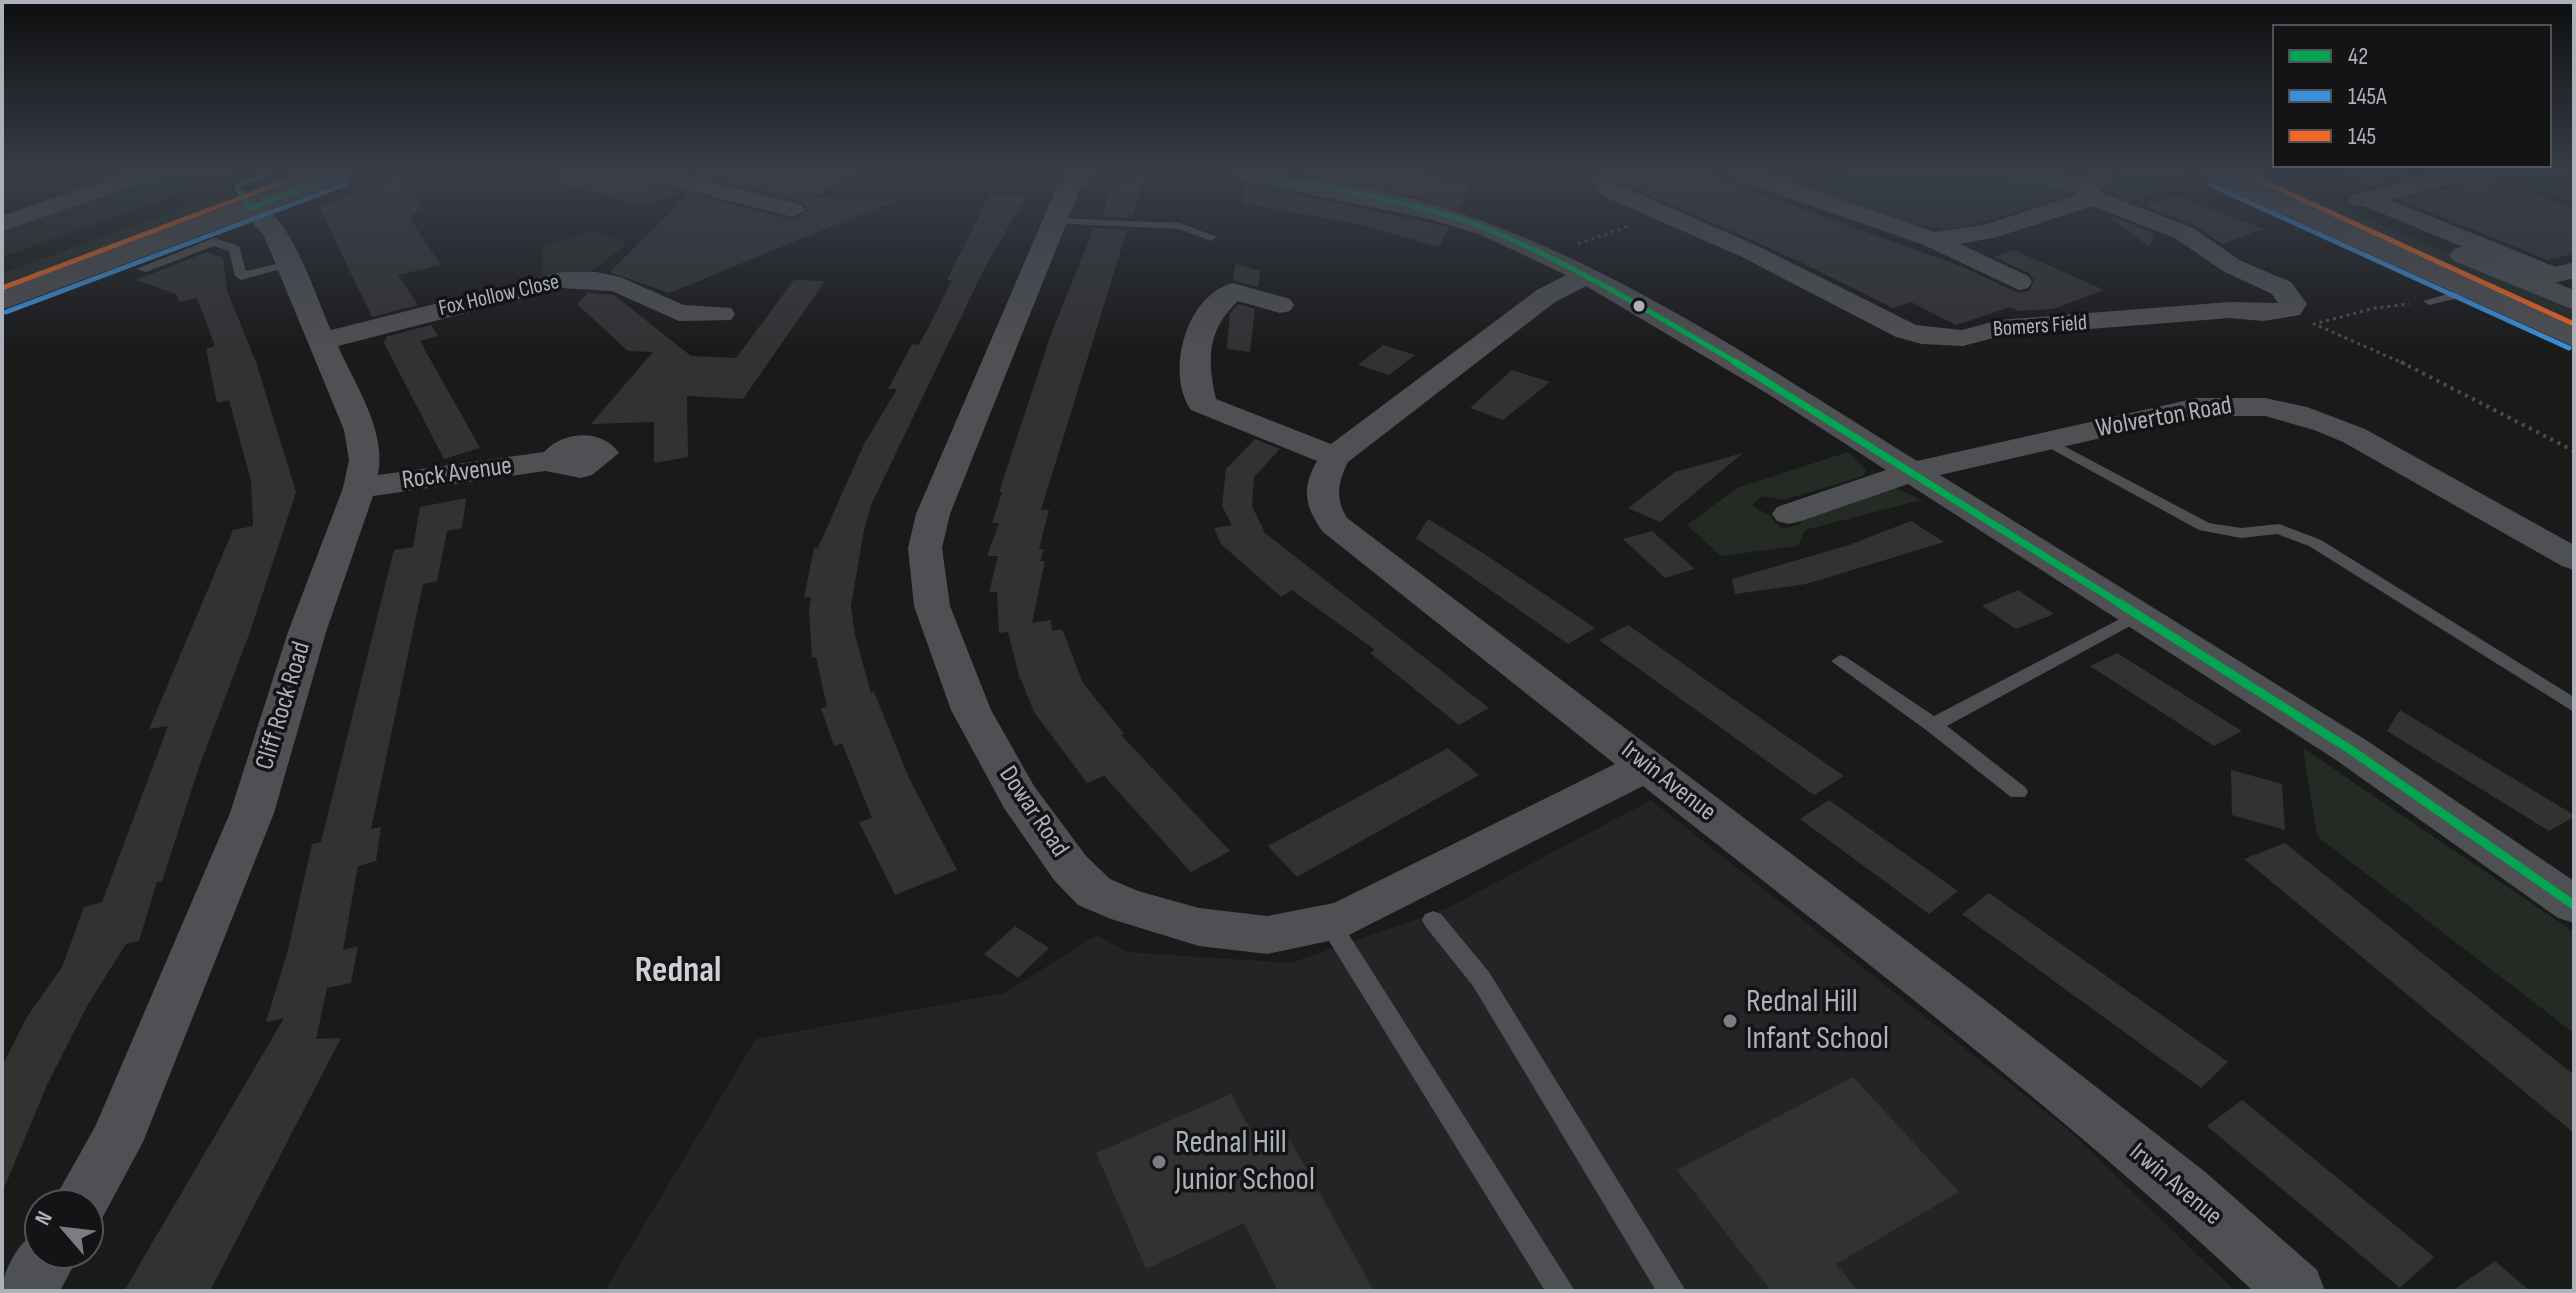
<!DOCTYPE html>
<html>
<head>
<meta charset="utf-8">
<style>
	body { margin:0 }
	#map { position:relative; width:2576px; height:1293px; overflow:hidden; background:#1a1a1a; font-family:"Sofia Sans Condensed",sans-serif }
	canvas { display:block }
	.frame { position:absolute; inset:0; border:4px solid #adb2ba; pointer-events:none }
	.legend { position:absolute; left:2272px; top:24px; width:280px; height:144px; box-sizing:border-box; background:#141416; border:2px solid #515358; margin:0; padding:10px 14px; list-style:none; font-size:24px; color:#adb2ba }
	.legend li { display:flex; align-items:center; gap:16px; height:40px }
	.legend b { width:40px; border:2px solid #515358 }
	.north { position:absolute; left:24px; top:1189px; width:80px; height:80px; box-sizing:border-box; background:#141416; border:2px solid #515358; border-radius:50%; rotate:298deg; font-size:22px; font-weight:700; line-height:32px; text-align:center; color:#adb2ba }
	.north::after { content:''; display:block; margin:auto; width:28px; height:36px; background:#7a7d82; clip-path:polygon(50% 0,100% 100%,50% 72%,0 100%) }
</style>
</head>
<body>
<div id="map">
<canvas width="2576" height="1293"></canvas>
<div class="frame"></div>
<ul class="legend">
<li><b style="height:10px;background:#00a651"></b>42</li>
<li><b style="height:10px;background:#3a90db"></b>145A</li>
<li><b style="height:10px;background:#f26522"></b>145</li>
</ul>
<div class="north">N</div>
</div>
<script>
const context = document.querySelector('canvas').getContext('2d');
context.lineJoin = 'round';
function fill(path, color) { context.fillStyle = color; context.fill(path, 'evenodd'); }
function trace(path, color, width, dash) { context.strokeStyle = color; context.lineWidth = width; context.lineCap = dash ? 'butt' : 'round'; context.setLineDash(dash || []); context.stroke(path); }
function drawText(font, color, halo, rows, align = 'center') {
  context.font = font + ' "Sofia Sans Condensed",sans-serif'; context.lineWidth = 7; context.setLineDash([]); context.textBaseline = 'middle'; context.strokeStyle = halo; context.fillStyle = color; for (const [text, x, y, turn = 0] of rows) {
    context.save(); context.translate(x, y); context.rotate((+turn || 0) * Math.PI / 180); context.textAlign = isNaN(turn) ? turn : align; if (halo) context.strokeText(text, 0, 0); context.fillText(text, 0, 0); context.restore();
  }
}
fill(new Path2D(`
	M1651 800 2071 1132 2235 1291H604L756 1039 1004 993 1097 935 1127 952 1290 963 1446 909Z`), '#242426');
fill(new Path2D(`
	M164 173H239L2 257V227L121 188 138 187Z
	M1856 173H1995L2066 188 2072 193 1968 227 1947 229 1911 225 1814 193 1810 187Z
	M2117 173H2179L2188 179 2129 203 2108 188Z
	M2225 173H2260L2574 307V330Z
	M2480 173 2574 175V203L2509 179Z
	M214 197 221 199 228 208 2 292V273Z
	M594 231 628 243 588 274 542 278V247Z
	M1848 452 1866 470 1863 476 1783 500 1761 496 1752 506 1769 515 1781 529 1801 524 1800 515 1890 485 1921 500 1805 530 1798 546 1721 556 1687 525 1737 488Z
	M2303 748 2574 932V1033L2317 836Z`), '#242b24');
fill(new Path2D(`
	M558 173H635L640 181 683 192 642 205 557 183Z
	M690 173H859L813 197 894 201 669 293 610 272 689 193 792 220 808 211 803 202Z
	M1275 173H1416L1471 186 1458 211 1417 197 1326 177Z
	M1640 173H1703L1963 267 2018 293 2030 290 2034 280 2029 273 1994 257 2014 250 2104 290 2053 309 2018 311 2010 307 1956 325 1911 302 1893 308 1796 260 1625 184Z
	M2338 173H2420L2370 187Z
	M2467 173H2493L2495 193 2518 188 2574 208V254L2547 260 2401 200 2463 185 2468 179Z
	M401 176 421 206 410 219 441 265 398 275 418 305 372 317 319 207Z
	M1146 176 1131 218 1102 217 1111 186Z
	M1246 184 1432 223 1449 228 1439 247 1362 225 1244 203Z
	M989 196 1026 197 985 267 872 503 864 530 851 606 855 635 871 693 874 692 909 778 957 870 895 895 859 822 872 818 842 743 834 746 821 708 827 707 816 657 812 658 809 611 811 597 804 598 814 548H818L864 444 897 389H888L912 344 918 345 927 330 952 280H947Z
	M2176 196 2264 229 2222 244 2194 225 2145 206Z
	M2113 217 2155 234 2149 246 2109 218Z
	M1094 228 1127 230 1041 510H1049L1039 549H1044L1040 561H1045L1032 623 1051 620 1052 631 1062 629 1083 683 1124 734 1121 735 1230 851 1191 872 1104 776 1087 783 1034 712 1020 677V680L1008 632 999 633 997 592H989L998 556H987L999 523H992L1002 492H999L1050 337Z
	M207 252 223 258 227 291 256 362 296 492 250 632 199 767 162 881 157 882 139 941 126 944 87 1006 47 1085 2 1193V1066L27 1017 62 967 84 907 102 902 168 726 149 729 233 530 253 526 251 481 229 400 217 403 206 349 215 346 197 298 180 302 176 294 136 280Z
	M1235 264 1260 271 1258 287 1233 280Z
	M794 280 825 281 743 399 687 396 688 457 654 463V422L591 424 653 352 628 351 577 304 588 293 614 295 691 356 736 358Z
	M1239 304 1255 309 1250 352 1227 349 1230 313Z
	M431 325 438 336 420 341 480 448 444 459 383 341 387 340 385 337Z
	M1383 345 1415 355 1389 375 1358 365Z
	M1512 370 1550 382 1503 420 1470 408Z
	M1255 439 1280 449 1254 477 1252 506 1265 533 1489 708 1459 725 1370 653 1375 650 1292 590 1281 597 1221 544 1214 528 1232 525 1222 506 1226 469Z
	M1743 453 1660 522 1628 508 1675 472Z
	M466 498 462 528 447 531 437 581 423 584 371 829 381 827 376 861 358 866 343 950 358 946 351 983 327 988 316 1039 341 1038 210 1291H124L284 1018 266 1022 288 950 312 844 321 842 394 550 413 547 420 507Z
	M1428 519 1483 553 1595 628 1568 644 1416 538Z
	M1911 521 1944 542 1806 584 1735 594 1732 579 1849 545Z
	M1652 531 1695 569 1665 578 1623 539Z
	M2018 590 2054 614 2016 629 1982 606Z
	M1628 625 1756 715 1844 776 1814 795 1599 640Z
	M2117 653 2242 731 2214 746 2090 666Z
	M2400 710 2574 815V817L2549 831 2387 731Z
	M1448 748 1479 775 1297 877 1268 846Z
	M2231 770 2282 784 2285 830 2232 815Z
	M1829 800 1958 891 1929 914 1800 819Z
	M2285 843 2574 1075V1133L2244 859Z
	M1989 893 2228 1062 2201 1088 1962 914Z
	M1015 926 1049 948 1018 978 984 954Z
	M1853 1077 1959 1192 1836 1264 1858 1291H1771L1677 1170Z
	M1231 1094 1255 1138 1282 1125 1374 1291H1278L1244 1223 1146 1269 1096 1153Z
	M2242 1100 2434 1257 2400 1288 2207 1126Z
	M2495 1261 2530 1291H2452Z`), '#323233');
trace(new Path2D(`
	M1578 244 1629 226
	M2405 364 2314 324 2375 308 2409 304`), '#4a4c4e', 3, [3, 4]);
trace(new Path2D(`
	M2401 362 2574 451`), '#4a4c4e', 4, [3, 5]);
fill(new Path2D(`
	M1056 218 1180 223 1217 237 1211 241 1179 229 1052 223 1050 221Z
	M214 238 239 246 246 271 289 261 295 265 241 280 235 276 229 251 214 246 146 272 136 269Z
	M2472 287 2478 291 2476 294 2429 305 2423 301Z
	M2047 437 2209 523 2241 528 2279 524 2321 540 2574 697V712L2309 546 2277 534 2241 538 2199 530 2042 444 2040 441Z
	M2137 610 2143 611 2146 615 2143 619 1947 726 2025 787 2028 792 2025 797H2011L1926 730 1831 661 1840 655 1846 657 1934 716Z
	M1433 911 1441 914 1489 972 1686 1291H1656L1473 986 1425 926 1422 920 1425 914Z
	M1329 913 1337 916 1575 1291H1545L1321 928 1318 922 1321 916Z`), '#4f5053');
fill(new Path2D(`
	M127 173H161L158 178 2 231V216Z
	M638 173H677L802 205 805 210 793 217 641 178Z
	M1070 173H1094L1080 189 950 514 942 548 950 606 991 710 1034 786 1086 856 1110 879 1138 891 1199 908 1267 916 1334 903 1615 764 1323 532C1305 507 1301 489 1317 461L1191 410C1165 372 1186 295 1233 283L1290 299 1294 305 1290 311 1280 313 1238 301C1207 330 1207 359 1216 399L1331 444 1537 290 1566 275 1481 235 1433 220 1242 180 1231 173C1487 173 1708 331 1917 461L2197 398H2265L2307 407 2365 429 2574 545V570L2562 566 2343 442 2314 430 2265 416H2197L1940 475 2366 740 2574 881V923L2558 918 2336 760 1908 484 1801 521 1789 524 1777 521 1772 514 1777 507 1886 470 1768 394 1586 286 1555 302 1348 462C1338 482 1335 498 1347 518L1973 991 2204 1171 2317 1270 2325 1291H2253C2061 1110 1850 950 1643 786L1343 938 1267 954 1199 946 1111 919 1078 905 1054 880 1004 808 951 710 914 606 908 548 916 514 1057 187Z
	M1603 173H1637L1619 185 1760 247 1916 325 1962 330 1999 320 2230 302 2278 303 2272 294 2223 271 2175 238 2092 206 1997 237 1960 244 2028 276 2032 282 2028 288 2019 290 1924 245 1732 178 1729 173H1763L1935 232 1984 225 2073 196 2075 192 2010 178 2007 173H2052L2084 180 2091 173H2115L2099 192 2193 228 2241 261 2291 282 2307 304 2300 315 2263 321 2230 318 2001 336 1963 346 1922 344 1896 337 1742 257 1599 194 1595 183Z
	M2432 173H2463L2466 177 2462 182 2390 200 2556 267 2574 262V278L2554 283 2545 281 2364 206 2353 205 2349 200 2353 195Z
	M251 201C290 210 315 295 331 330L562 272H596L620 277 684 305 731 308 735 314 731 320 679 321 612 291 562 288 338 346C355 385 387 431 378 475L544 452C563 431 602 428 619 453L592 475 581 478 545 471 373 496 326 632 274 813 143 1142 99 1224 88 1228V1205H51L95 1127 230 813 288 632 343 488 349 460 344 430 264 236 239 208Z
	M40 1230V1253H80L60 1291H2C2 1271 21 1237 40 1230Z`), '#4f5053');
fill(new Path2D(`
	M2201 173H2236L2574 325V347L2205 179Z
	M2464 246 2574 290V310L2454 261 2449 255 2454 249Z`), '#4e4f51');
fill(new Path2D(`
	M317 173H355L351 179 2 310V290Z`), '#4c4d50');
trace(new Path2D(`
	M271 173 236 186 251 208 341 173
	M1243 173C1325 189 1415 199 1492 231 1579 267 1658 317 1739 364`), '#00a651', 5);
trace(new Path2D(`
	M1735 362 2122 605`), '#00a651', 7);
trace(new Path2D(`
	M2119 603 2351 750 2574 905`), '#00a651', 9);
trace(new Path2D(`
	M2209 184 2569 348
	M6 312 346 184`), '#3a90db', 5);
trace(new Path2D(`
	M2244 173 2574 324
	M2 288 307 173`), '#f26522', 5);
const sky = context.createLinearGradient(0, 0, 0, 354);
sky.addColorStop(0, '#0e0e0e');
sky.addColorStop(0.49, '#383e49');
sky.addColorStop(1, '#383e4900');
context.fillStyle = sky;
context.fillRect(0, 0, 2576, 354);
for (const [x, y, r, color] of [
	[1639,306,7,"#adb2ba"],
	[1730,1021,8,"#7a7d82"],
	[1159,1162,8,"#7a7d82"]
]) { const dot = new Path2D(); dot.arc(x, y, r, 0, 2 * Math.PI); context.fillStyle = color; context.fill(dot); trace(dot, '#141416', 3); }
drawText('22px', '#adb2ba', '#141416', [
	["Fox Hollow Close",499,296,-13],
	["Bomers Field",2040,327,-4]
]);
drawText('26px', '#adb2ba', '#141416', [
	["Wolverton Road",2164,418,-10],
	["Rock Avenue",457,474,-8],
	["Cliff Rock Road",284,706,-73],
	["Irwin Avenue",1668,782,38],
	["Dowar Road",1033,812,56],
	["Irwin Avenue",2175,1185,40]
]);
drawText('32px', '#adb2ba', '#141416', [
	["Rednal Hill",1746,1003],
	["Infant School",1746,1040],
	["Rednal Hill",1175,1144],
	["Junior School",1175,1181]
], 'left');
drawText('bold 36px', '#ced0d6', '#141416', [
	["Rednal",678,972]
]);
</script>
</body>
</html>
